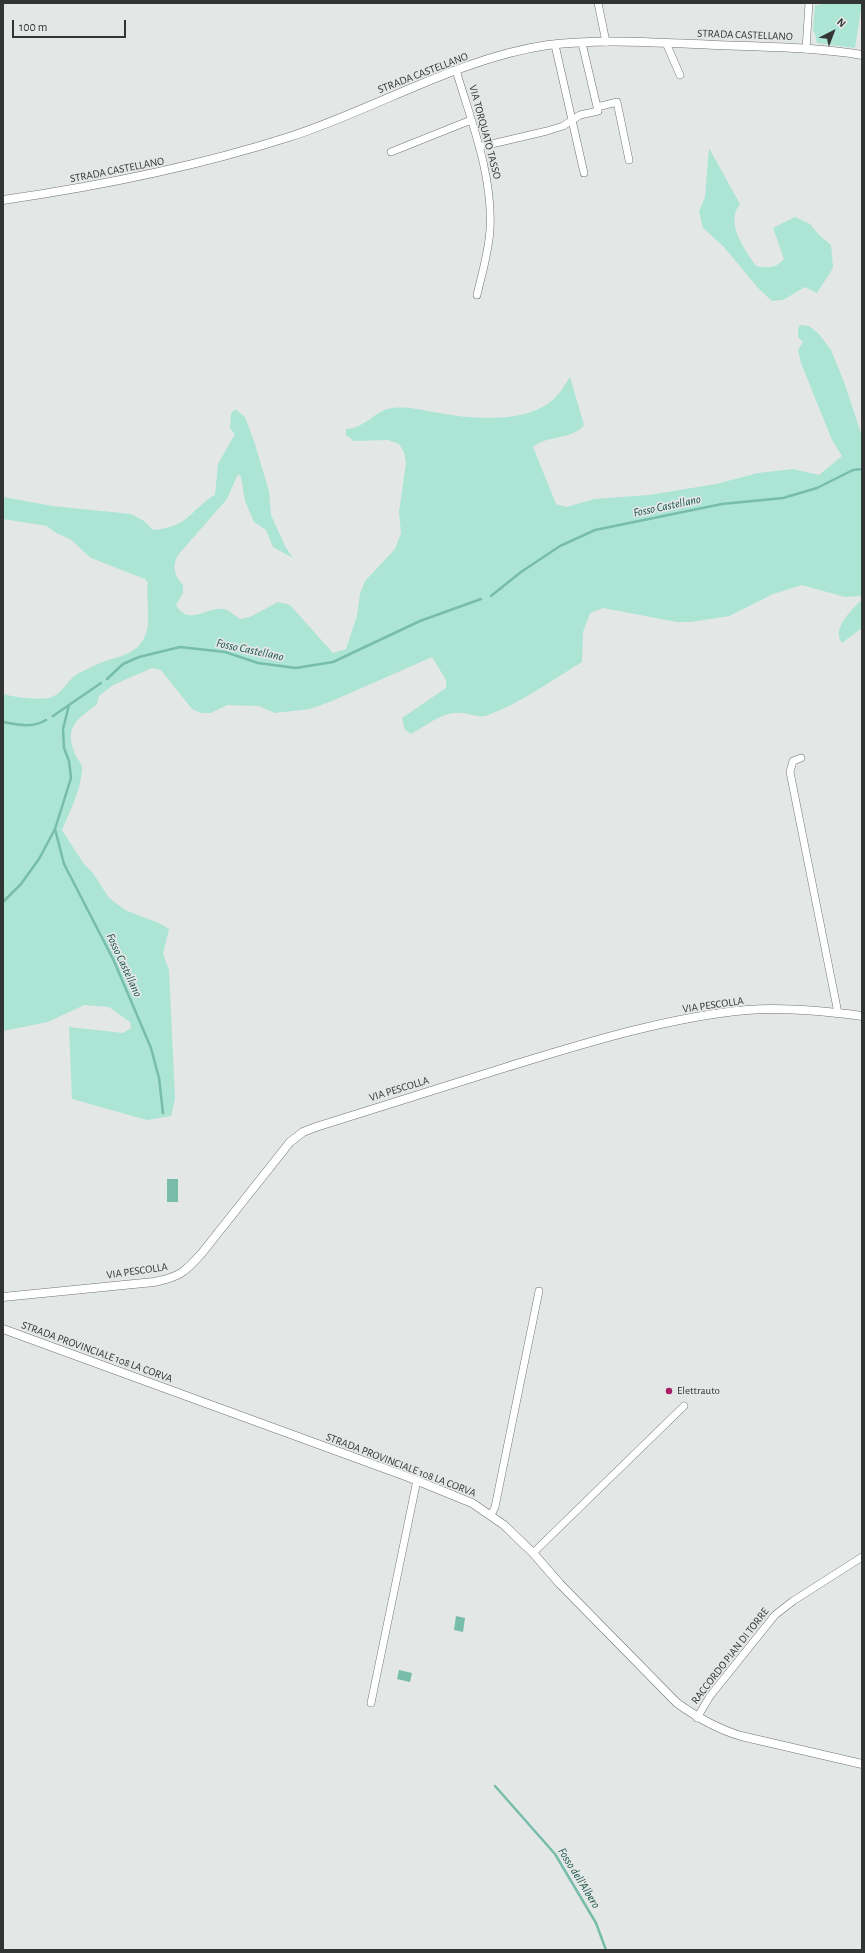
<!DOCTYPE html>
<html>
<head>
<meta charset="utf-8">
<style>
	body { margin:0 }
	#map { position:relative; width:865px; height:1953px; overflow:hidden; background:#e3e7e6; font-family:"Alegreya Sans",sans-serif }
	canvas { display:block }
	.frame { position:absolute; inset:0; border:4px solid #333534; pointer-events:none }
	.north { position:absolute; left:813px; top:12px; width:40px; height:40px; -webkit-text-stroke:3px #e3e7e6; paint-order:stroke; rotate:42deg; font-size:11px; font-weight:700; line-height:16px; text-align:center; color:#333534 }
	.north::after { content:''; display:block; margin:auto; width:14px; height:18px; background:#333534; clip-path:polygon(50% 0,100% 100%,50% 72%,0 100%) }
	.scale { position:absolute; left:12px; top:20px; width:114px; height:18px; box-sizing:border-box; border:2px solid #333534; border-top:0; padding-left:5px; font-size:12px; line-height:14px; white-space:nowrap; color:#333534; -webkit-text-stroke:3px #e3e7e6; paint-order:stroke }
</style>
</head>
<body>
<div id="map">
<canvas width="865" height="1953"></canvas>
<div class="frame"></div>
<div class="north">N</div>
<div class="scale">100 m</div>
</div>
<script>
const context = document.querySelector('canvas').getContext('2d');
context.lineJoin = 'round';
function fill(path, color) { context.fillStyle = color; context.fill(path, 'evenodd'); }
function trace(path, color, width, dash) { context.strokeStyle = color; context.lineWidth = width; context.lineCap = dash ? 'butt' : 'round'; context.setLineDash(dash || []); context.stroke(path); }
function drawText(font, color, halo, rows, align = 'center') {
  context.font = font + ' "Alegreya Sans",sans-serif'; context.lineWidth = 3.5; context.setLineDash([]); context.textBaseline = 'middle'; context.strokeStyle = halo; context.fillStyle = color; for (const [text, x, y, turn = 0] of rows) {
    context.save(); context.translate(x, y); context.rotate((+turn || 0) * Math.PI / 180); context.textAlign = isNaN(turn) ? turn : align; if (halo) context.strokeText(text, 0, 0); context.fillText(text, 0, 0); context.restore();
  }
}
fill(new Path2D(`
	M821 3H862L855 48 817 43 815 33 813 32 815 5H821Z
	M709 148 740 204C724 223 746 251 756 266 768 268 775 269 784 259L773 228 795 217 810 224 819 235 831 245 833 268 817 293 805 287 783 300 772 301 759 289 723 246 703 228 699 212 705 197Z
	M800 325 809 326 818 333 831 350 844 382 862 436V599L860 596 845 597 802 585 773 594 729 616 691 622H677L603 608 590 613 583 632 582 662C552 680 521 703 488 715 479 719 470 713 461 713 443 711 426 726 411 734L405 730 402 718 446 688V680L432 657 332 701 310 709 275 713 259 706 227 705 211 713H201L192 709 161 670 152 668 113 685 99 696 97 704C77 720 64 726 75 754 78 760 83 764 82 771 80 792 70 811 62 830L84 864 93 873 109 898 125 910 161 924 169 929 163 954 169 970 175 1099 171 1116 147 1120 72 1099 69 1027 123 1033 131 1028 130 1022 109 1007 84 1005 48 1022 3 1031V694C13 697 38 700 49 698 64 694 68 677 81 672 87 669 92 667 98 664 113 657 130 657 141 643 154 627 145 602 148 583L145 579 91 558 70 539 56 533 47 526 3 519V497L52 506 131 514 144 521 153 530C165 529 180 525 188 517 198 509 204 501 215 495L218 464 235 434 230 428 231 414 235 409 245 417 255 444 269 491 271 515 285 546 293 558 273 547 266 530 254 522 245 501 241 477 238 474 227 499 178 555C172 565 174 576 183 585V593L176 605C190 627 205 607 224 609 229 610 235 616 240 619L250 617 278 602 290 605 333 653 346 649 357 616 360 594 365 581 395 549 401 533 399 512 406 463 404 452 399 444 388 440 354 441 346 435V429C365 429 376 409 393 408 409 406 424 411 439 413 470 419 522 423 549 403 558 397 564 386 570 377L584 425C573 440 547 435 533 447L556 504 567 507 594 499 649 495 716 484 758 473 793 469 819 475 842 456 832 440 801 363 798 350 803 342 798 337V329Z
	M862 600V628L842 643C831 629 852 609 862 600Z`), '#ace5d4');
fill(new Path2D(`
	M167 1179H178V1202H167Z
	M456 1616 465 1618 463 1632 454 1630Z
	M399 1670 412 1673 410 1682 397 1679Z`), '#77bdaa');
trace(new Path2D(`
	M491 596 521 572 560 546 595 530 722 504 783 498 817 488 853 470 862 469
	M107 679 123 664 139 657 180 647 225 652 258 663 296 668 333 662 420 621 481 599
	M53 716 101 683
	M3 722C18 725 33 728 46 720
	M55 829 64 864 114 961 151 1048 159 1078 163 1113
	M3 902 21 884 39 859 55 829 71 778 69 761 64 748 63 729 69 705
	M495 1786 555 1854 596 1923 606 1950`), '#77bdaa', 2.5);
const minor = new Path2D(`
	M598 3 606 42
	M666 43 680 75
	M555 45 584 173
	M806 49 809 3
	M456 70C471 121 493 175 490 229 489 251 482 273 477 295
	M597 107 617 102 629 160
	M479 147 547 131 563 126 580 115 598 111 582 43
	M391 152 471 120
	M801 758 793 761 790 772 838 1013
	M491 1515 495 1507 539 1291
	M533 1553 684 1406
	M371 1703 417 1480
	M697 1718 710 1696 775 1615 793 1601 862 1557`);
const tertiary = new Path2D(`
	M3 200C100 186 195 167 289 137 374 110 458 58 548 45 603 38 661 43 716 45 765 47 814 47 862 55
	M3 1297 154 1282C180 1277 185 1272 202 1253L290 1142 303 1132 316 1127C380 1107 443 1087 507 1067 582 1044 668 1017 747 1010 785 1007 825 1011 862 1016
	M3 1329 408 1477 472 1503 504 1525 533 1553 560 1584 677 1703C698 1718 717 1729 741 1736L862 1764`);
trace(minor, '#707473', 8);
trace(tertiary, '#707473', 9);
trace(minor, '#fff', 7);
trace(tertiary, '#fff', 8);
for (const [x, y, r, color] of [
	[669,1391,4,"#a81f66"]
]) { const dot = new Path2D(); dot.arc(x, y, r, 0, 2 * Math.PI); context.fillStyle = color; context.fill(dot); trace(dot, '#e3e7e6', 1.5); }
drawText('11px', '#333534', '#e3e7e6', [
	["STRADA CASTELLANO",745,35,2],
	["STRADA CASTELLANO",423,73,-21],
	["VIA TORQUATO TASSO",485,132,75],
	["STRADA CASTELLANO",117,170,-11],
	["VIA PESCOLLA",713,1005,-8],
	["VIA PESCOLLA",399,1089,-17],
	["VIA PESCOLLA",137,1271,-8],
	["STRADA PROVINCIALE 108 LA CORVA",97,1352,20],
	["STRADA PROVINCIALE 108 LA CORVA",401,1465,21],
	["RACCORDO PIAN DI TORRE",730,1656,-52]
]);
drawText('11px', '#333534', '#e3e7e6', [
	["Elettrauto",677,1391]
], 'left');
drawText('italic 12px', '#175144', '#e3e7e6', [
	["Fosso Castellano",667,506,-12],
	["Fosso Castellano",250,650,12],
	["Fosso Castellano",124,965,65],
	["Fosso dell'Albero",579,1878,58]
]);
</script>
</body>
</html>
